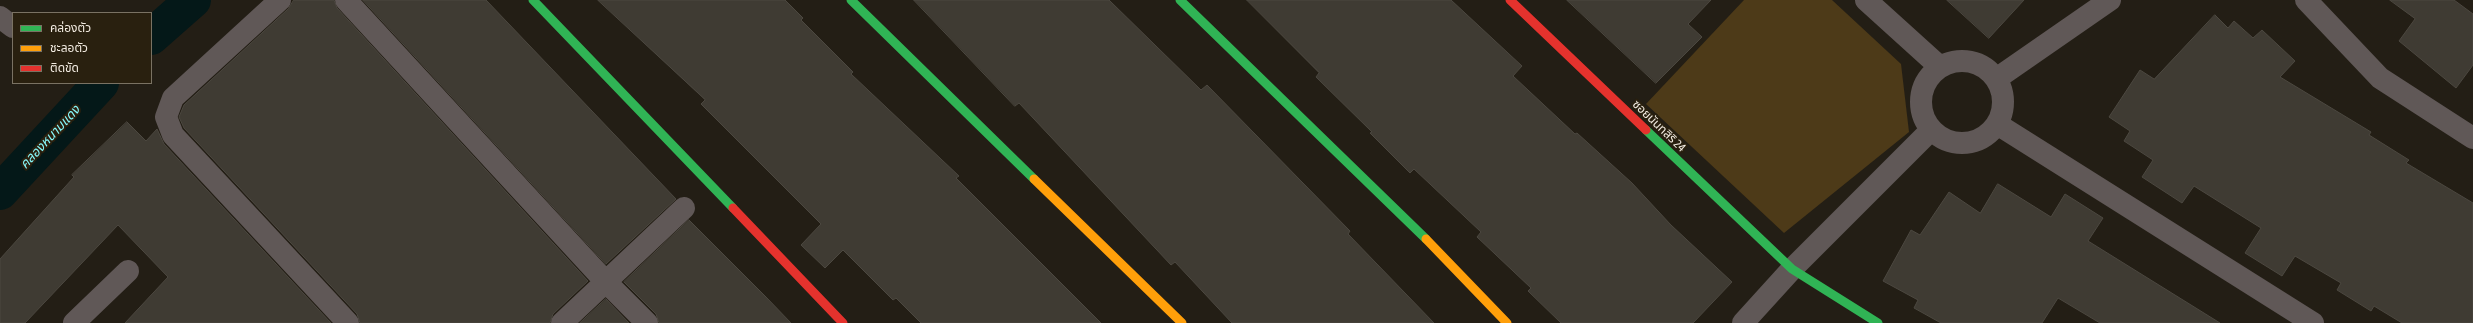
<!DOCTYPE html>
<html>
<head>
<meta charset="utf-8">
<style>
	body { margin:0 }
	#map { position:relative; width:2473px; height:323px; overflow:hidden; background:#231e15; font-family:"Asap Condensed","Noto Sans Thai",sans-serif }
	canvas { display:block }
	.legend { position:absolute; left:12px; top:12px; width:140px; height:72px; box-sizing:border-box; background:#29200f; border:1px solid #7a7263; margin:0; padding:5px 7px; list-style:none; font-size:12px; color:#f3ece2 }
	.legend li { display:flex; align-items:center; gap:8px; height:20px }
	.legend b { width:20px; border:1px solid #7a7263 }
</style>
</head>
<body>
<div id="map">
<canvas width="2473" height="323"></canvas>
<ul class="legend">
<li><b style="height:5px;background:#30b455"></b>คล่องตัว</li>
<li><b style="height:5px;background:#ff9f0a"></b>ชะลอตัว</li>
<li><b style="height:5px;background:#e5322d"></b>ติดขัด</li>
</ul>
</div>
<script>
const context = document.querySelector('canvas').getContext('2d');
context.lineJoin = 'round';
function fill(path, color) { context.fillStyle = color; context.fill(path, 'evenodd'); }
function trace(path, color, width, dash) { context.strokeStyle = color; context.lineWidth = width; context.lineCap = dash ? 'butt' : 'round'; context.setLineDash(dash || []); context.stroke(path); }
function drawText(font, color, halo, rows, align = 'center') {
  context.font = font + ' "Asap Condensed","Noto Sans Thai",sans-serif'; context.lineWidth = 4; context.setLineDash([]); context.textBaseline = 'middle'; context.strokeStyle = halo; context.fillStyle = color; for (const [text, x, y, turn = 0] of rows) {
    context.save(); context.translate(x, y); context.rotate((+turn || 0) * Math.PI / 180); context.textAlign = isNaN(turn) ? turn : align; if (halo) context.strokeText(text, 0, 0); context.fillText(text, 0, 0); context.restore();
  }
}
fill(new Path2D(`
	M1744 0H1832L1901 64 1909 132 1784 233 1646 104Z`), '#4d3a18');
trace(new Path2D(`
	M151 37 193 0
	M0 192 101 83`), '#041818', 36);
const building = new Path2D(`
	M294 0H334L337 8 588 281 553 314 550 323H360L357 314 184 128 179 117 184 105 288 9Z
	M363 0H486L676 199 606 264Z
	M598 0H785L803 18 801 20 853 72 851 74 959 176 956 178 1101 323H921L896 298 893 300 843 250 825 268 801 245 821 224 701 104 705 100Z
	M914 0H1109L1201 90 1207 85 1350 231 1348 234 1434 323H1232L1175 262 1171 265 1019 103 1015 106Z
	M1247 0H1451L1522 66 1513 76 1575 134 1577 133 1632 183 1671 225 1732 282 1693 323H1561L1528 291 1531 288 1477 237 1481 232 1414 169 1410 173 1370 133 1372 132 1316 77 1319 73Z
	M1567 0H1711L1688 24 1702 37 1656 83Z
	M1947 0H2024L1989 38Z
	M2390 0H2454L2473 14V65L2456 88 2399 41 2415 19Z
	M2215 15 2228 28 2234 21 2253 38 2262 30 2295 61 2280 77 2371 132 2369 135 2409 160 2406 163 2473 203V323H2402L2374 306 2371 311 2337 290 2341 283 2295 256 2282 276 2245 253 2261 228 2194 186 2182 203 2142 177 2153 160 2124 141 2130 131 2109 117 2140 70 2154 79Z
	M127 122 146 141 157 129 164 144 331 323H125L168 277 118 225 25 323H0V259L74 177 72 175Z
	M1998 184 2051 217 2065 194 2103 218 2088 241 2220 323H2100L2058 298 2042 323H1941L1914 308 1918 300 1883 281 1911 230 1920 235 1949 192 1980 213Z
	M689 220 766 297 791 323H659L656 314 624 282Z
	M606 299 629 323H580Z`);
fill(building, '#3f3b33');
trace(building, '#4c4840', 1);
trace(new Path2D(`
	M280 0 173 98 166 117 173 135 348 323
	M346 0 605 281 647 323
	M1866 0 1940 67
	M2306 0 2380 78 2473 138
	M0 17 13 27
	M1921 102a41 41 0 1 1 82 0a41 41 0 1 1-82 0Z
	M1996 79 2110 0
	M1997 124 2313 323
	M74 323 128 271
	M562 323 684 208
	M1743 323 1792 269 1931 130`), '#605857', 22);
trace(new Path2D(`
	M533 0 733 208
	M851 0 1034 179
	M1180 0 1426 239
	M1646 130 1792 269 1878 323`), '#30b455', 9);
trace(new Path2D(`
	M1034 179 1182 323
	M1426 239 1507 323`), '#ff9f0a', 9);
trace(new Path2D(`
	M1510 0 1646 130
	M733 208 843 323`), '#e5322d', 9);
drawText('12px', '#f3ece2', '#29200f', [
	["ซอยนันทสิริ 24",1659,126,44]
]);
drawText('italic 13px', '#87f9fc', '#29200f', [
	["คลองหนามแดง",50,137,-47]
]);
</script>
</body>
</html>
